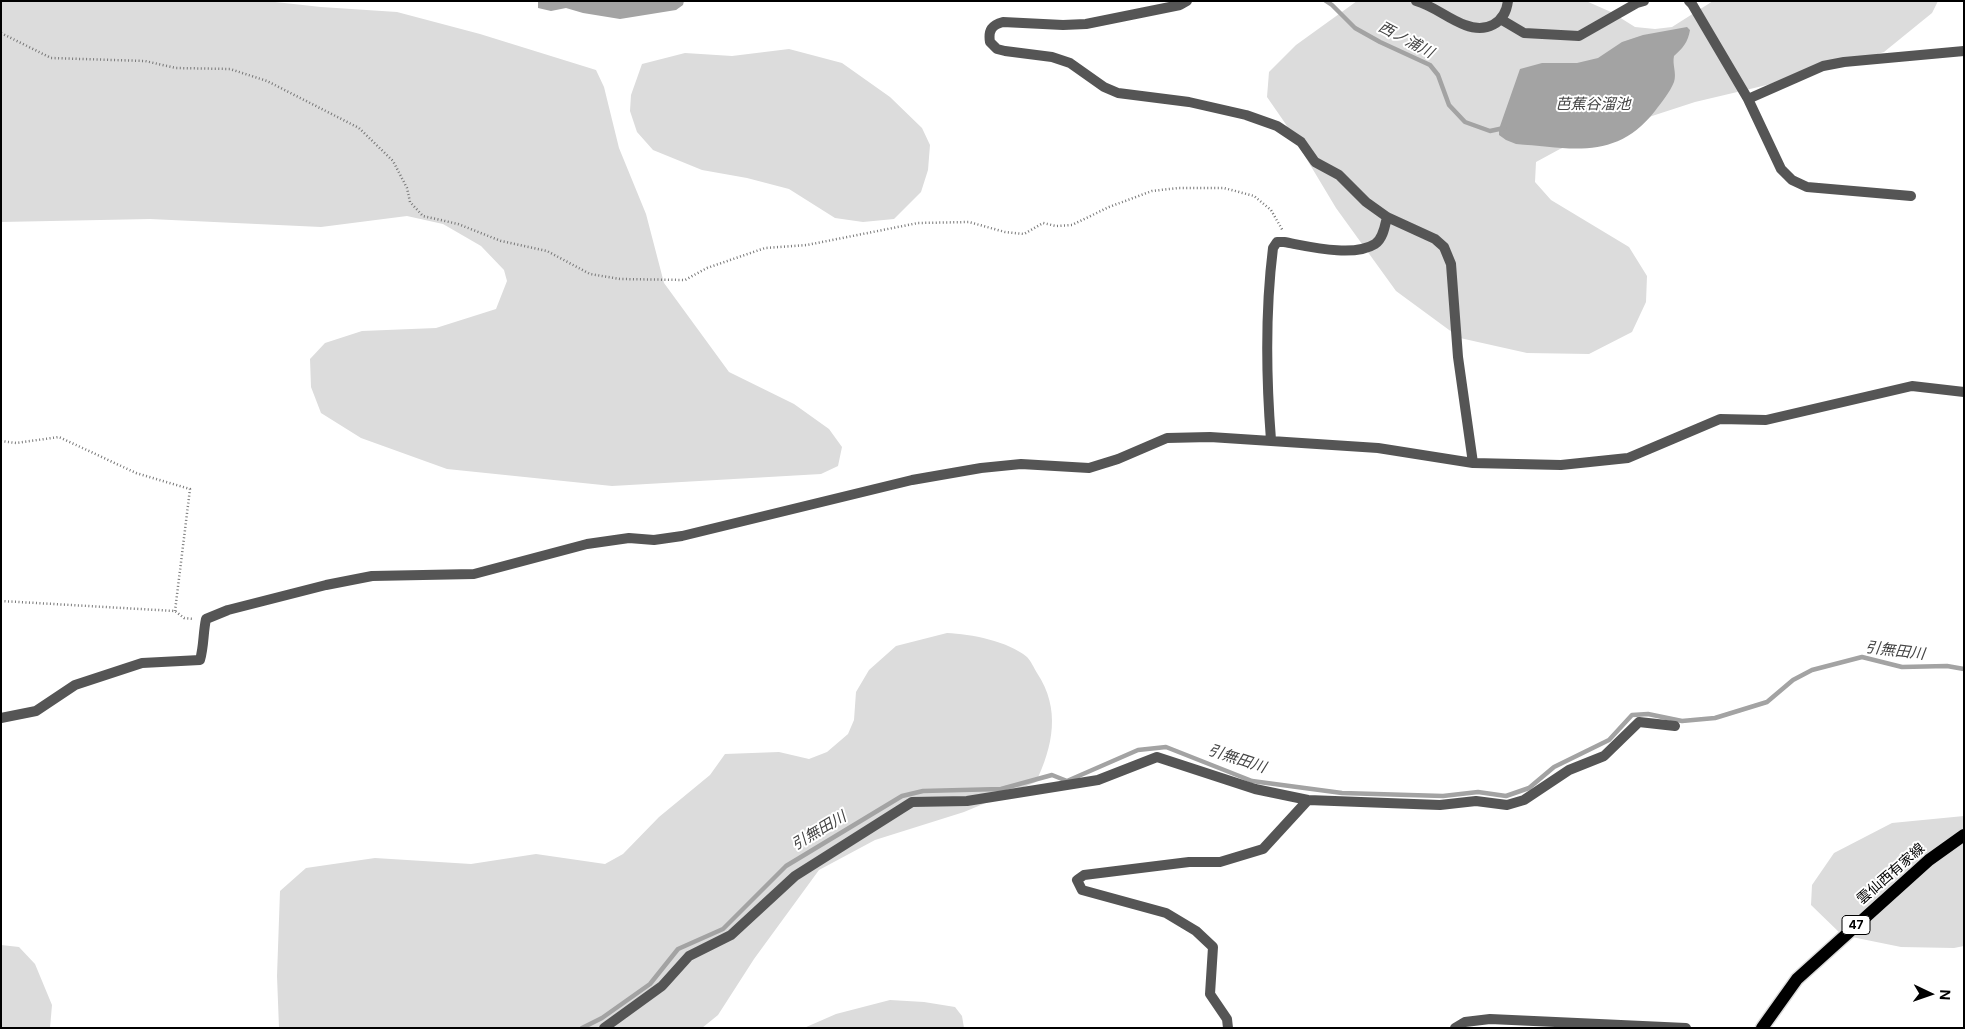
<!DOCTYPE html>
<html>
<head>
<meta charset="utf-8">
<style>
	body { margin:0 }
	#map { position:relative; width:1965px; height:1029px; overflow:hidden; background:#fff; font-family:Inter,sans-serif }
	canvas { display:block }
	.frame { position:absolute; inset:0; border:2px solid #000; pointer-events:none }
	.north { position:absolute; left:1905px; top:969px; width:50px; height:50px; -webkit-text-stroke:4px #fff; paint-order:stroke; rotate:93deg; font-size:14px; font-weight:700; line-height:20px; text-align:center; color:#000 }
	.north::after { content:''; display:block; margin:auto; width:18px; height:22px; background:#000; clip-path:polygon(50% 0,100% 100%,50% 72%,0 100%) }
</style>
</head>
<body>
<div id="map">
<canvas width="1965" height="1029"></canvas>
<div class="frame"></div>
<div class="north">N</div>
</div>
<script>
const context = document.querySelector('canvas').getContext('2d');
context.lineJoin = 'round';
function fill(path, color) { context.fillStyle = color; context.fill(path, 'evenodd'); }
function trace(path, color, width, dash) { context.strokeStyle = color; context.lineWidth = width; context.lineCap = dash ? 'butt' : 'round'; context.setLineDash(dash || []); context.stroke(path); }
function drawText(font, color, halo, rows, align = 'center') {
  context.font = font + ' Inter,"Noto Sans JP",sans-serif'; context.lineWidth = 4; context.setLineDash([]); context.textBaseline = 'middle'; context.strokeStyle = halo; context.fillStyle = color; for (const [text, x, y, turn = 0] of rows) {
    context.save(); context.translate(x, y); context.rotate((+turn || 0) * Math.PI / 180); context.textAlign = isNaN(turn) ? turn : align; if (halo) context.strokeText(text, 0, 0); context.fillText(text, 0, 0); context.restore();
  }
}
fill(new Path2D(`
	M1 1H266L321 7 397 12 480 34 596 70 604 87 619 148 646 214 664 283 729 372 794 404 829 429 842 447 838 466 821 474 612 486 447 469 361 438 321 413 311 387 310 359 325 343 362 331 436 328 496 309 507 281 504 270 481 246 443 224 407 216 321 227 150 219 1 222Z
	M1357 1H1586L1611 12 1635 27 1655 29 1672 27 1713 1H1938L1932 13 1884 52 1809 75 1695 102 1609 130 1560 149 1536 162 1535 182 1551 200 1629 247 1647 276 1646 302 1632 332 1589 354 1527 353 1460 338 1396 291 1336 208 1285 123 1267 97 1269 72 1296 45Z
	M789 49 842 63 890 97 922 128 930 145 928 170 921 192 894 219 863 222 835 218 789 189 747 178 702 170 653 150 637 132 630 111 631 95 642 64 685 53 732 56Z
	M947 633C971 634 1008 641 1027 657 1031 661 1034 668 1037 673 1061 709 1053 746 1036 782L964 812 875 840 819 870 754 959 718 1015 702 1028H279L277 976 280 891 306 868 375 858 471 864 536 854 605 864 623 854 659 817 710 775 725 754 779 752 809 759 827 752 848 734 854 720 856 692 869 670 896 646Z
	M1964 816V946L1954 948 1901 947 1842 935 1811 905 1812 885 1834 853 1892 823Z
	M1 945 19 947 35 964 52 1005 50 1028H1Z
	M890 1000 924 1002 955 1007 962 1016 964 1028H804L836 1014Z`), '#dcdcdc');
fill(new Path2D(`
	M538 1H684L683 5 676 10 620 19 583 13 566 8 551 11 538 8Z
	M1687 27 1690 30C1688 42 1683 48 1674 56 1672 65 1677 73 1674 82 1670 92 1661 103 1655 111 1616 161 1571 148 1516 144L1506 140 1499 135V129L1520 69 1542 63H1577L1598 58 1622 42 1643 35Z`), '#a3a3a3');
trace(new Path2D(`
	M1326 1 1332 5 1355 28 1380 42 1430 65 1438 75 1449 105 1465 122 1490 131 1504 128
	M582 1028 602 1018 650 984 678 949 723 929 786 866 902 796 923 791 1001 789 1052 775 1067 781 1138 750 1166 747 1252 781 1342 793 1443 796 1478 792 1506 796 1529 788 1554 767 1609 740 1632 715 1648 714 1682 721 1715 718 1767 702 1793 680 1812 670 1862 657 1902 667 1947 666 1964 669`), '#a3a3a3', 4.5);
const primary = new Path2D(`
	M1762 1028 1797 979 1929 860 1964 835`);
trace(primary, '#dbdbdb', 15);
trace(new Path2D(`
	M1 33 51 58 145 61 176 68 230 69 267 81 359 128 393 161 407 188 410 202 423 216 458 224 501 241 547 251 590 274 620 279 685 280 707 268 765 248 807 245 918 223 969 222 1005 232 1024 234 1043 223 1056 226 1072 225 1109 207 1152 191 1178 188H1224L1254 196 1271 210 1283 231
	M1 441 16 443 59 437 136 473 190 489 175 611
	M1 601 175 611 184 618 194 619`), '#777', 2.5, [1, 2.5]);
trace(new Path2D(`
	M1187 1 1180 5 1086 24 1063 25 1003 22C992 25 988 30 990 42L997 49 1005 51 1052 57 1070 63 1104 87 1118 93 1189 102 1246 115 1277 126 1301 142 1315 162 1339 175 1366 202 1387 217 1435 239 1444 247 1451 264 1458 357 1473 463
	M1416 1C1434 6 1448 19 1465 25 1486 33 1505 24 1508 1
	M1689 1 1692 4 1748 99 1781 169 1792 180 1807 187 1911 196
	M1502 20 1524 33 1579 36 1637 3 1644 1
	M1748 99 1823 66 1844 62 1964 51
	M1271 440C1266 376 1265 312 1273 248L1277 242H1284C1307 246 1353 258 1375 244 1383 239 1385 226 1387 217
	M1 718 36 711 75 685 142 663 200 660C204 646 203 633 206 619L228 610 326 585 372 576 474 574 587 544 629 538 654 540 682 536 912 480 981 468 1021 464 1089 468 1118 459 1167 438 1210 437 1378 448 1473 463 1561 465 1628 458 1720 419 1766 420 1912 386 1964 392
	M604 1028 662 986 689 956 731 935 795 876 912 802 967 801 1098 780 1157 757 1255 789 1308 800 1440 805 1476 801 1507 805 1524 800 1569 770 1604 756 1639 722 1675 726
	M1228 1028 1227 1019 1210 994 1213 947 1196 931 1166 913 1082 890 1077 880 1084 875 1189 862H1220L1263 849 1308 800
	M1455 1028 1465 1022 1490 1019 1686 1028`), '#555', 10);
trace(primary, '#000', 12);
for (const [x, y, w] of [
	[1856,925,28]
]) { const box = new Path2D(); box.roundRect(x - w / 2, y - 9.5, w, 19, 4); context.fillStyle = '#fff'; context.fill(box); trace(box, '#000', 1); }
drawText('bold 12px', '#000', null, [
	["47",1856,925]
]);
drawText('14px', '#000', '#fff', [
	["雲仙西有家線",1891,874,-41]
]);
drawText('italic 15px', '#444', '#fff', [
	["西ノ浦川",1406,40,28],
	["芭蕉谷溜池",1593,104],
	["引無田川",1895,651,7],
	["引無田川",1237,759,18],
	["引無田川",819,831,-31]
]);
</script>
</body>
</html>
